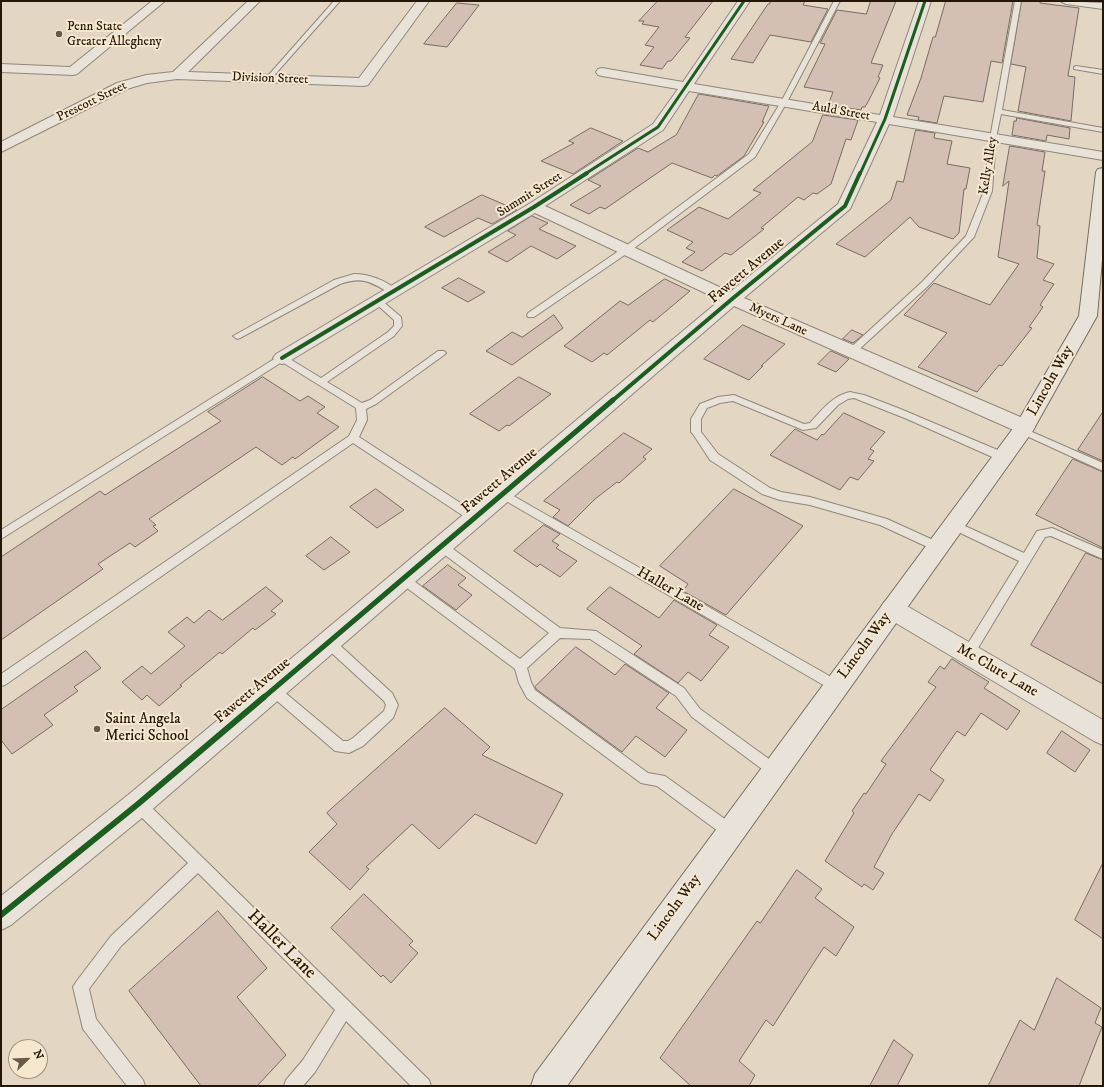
<!DOCTYPE html>
<html>
<head>
<meta charset="utf-8">
<style>
	body { margin:0 }
	#map { position:relative; width:1104px; height:1087px; overflow:hidden; background:#e3d6c2; font-family:"IM FELL DW Pica",serif }
	canvas { display:block }
	.frame { position:absolute; inset:0; border:2px solid #251708; pointer-events:none }
	.north { position:absolute; left:8px; top:1039px; width:40px; height:40px; box-sizing:border-box; background:#f6e7cf; border:1px solid #a2947f; border-radius:50%; rotate:67deg; font-size:11px; font-weight:700; line-height:16px; text-align:center; color:#251708 }
	.north::after { content:''; display:block; margin:auto; width:14px; height:18px; background:#685a49; clip-path:polygon(50% 0,100% 100%,50% 72%,0 100%) }
</style>
</head>
<body>
<div id="map">
<canvas width="1104" height="1087"></canvas>
<div class="frame"></div>
<div class="north">N</div>
</div>
<script>
const context = document.querySelector('canvas').getContext('2d');
context.lineJoin = 'round';
function fill(path, color) { context.fillStyle = color; context.fill(path, 'evenodd'); }
function trace(path, color, width, dash) { context.strokeStyle = color; context.lineWidth = width; context.lineCap = dash ? 'butt' : 'round'; context.setLineDash(dash || []); context.stroke(path); }
function drawText(font, color, halo, rows, align = 'center') {
  context.font = font + ' "IM FELL DW Pica",serif'; context.lineWidth = 4; context.setLineDash([]); context.textBaseline = 'middle'; context.strokeStyle = halo; context.fillStyle = color; for (const [text, x, y, turn = 0] of rows) {
    context.save(); context.translate(x, y); context.rotate((+turn || 0) * Math.PI / 180); context.textAlign = isNaN(turn) ? turn : align; if (halo) context.strokeText(text, 0, 0); context.fillText(text, 0, 0); context.restore();
  }
}
const building = new Path2D(`
	M658 1H713L685 37 690 38 671 61H668L662 69 640 65 654 47 645 45 659 27 642 24 644 21H639Z
	M771 1H805L803 5 828 9 811 42 770 35 753 63 731 59 768 4H769Z
	M871 1H896L871 63 883 65 878 77 880 78 869 100 865 107H862L861 110 828 105 833 92 804 87 825 44 820 43 837 10 866 14Z
	M946 1H1013L1002 63 991 61 983 102 944 96 937 123 918 120 919 117 907 115 921 78 933 37H935Z
	M1022 1H1040V3L1079 8 1068 76 1075 77 1071 121 1018 111 1026 67 1011 64Z
	M457 3 479 5 447 47 424 44Z
	M699 94 769 106 762 122H764L744 156 717 176 715 175 712 178 672 163 605 209 600 207 589 214 570 205 601 186 588 180 638 148 648 152 676 135Z
	M823 115 858 120 851 140 846 139 831 184 817 194 813 193 804 200 798 197 761 228 764 229 731 255 725 253 702 271 682 262 695 252 686 248 693 242 667 230 699 207 728 219 761 193 753 190 812 142Z
	M1017 118 1070 128 1069 139 1047 135 1046 141 1012 135 1014 121H1016Z
	M591 128 623 141 573 174 541 161 574 143 569 141Z
	M916 130 935 133 934 138 952 141 947 164 970 168 966 189H964L959 233 953 239 919 227 910 217 865 257 836 244 891 200 897 181 903 182Z
	M1010 146 1045 152 1042 171H1045L1037 225 1040 226 1037 258 1054 264 1043 280 1054 284 1040 305 1043 307 1029 327 1032 328 1002 366 999 365 977 392 918 367 947 333 904 315 934 283 990 305 1019 264 998 257 1009 181 1003 186Z
	M482 195 517 210 492 224 478 218 444 237 425 227Z
	M532 216 548 223 539 229 576 246 557 259 531 246 507 262 488 252 516 235 508 231Z
	M459 278 485 292 468 302 442 288Z
	M665 279 690 291 653 322 650 320 607 355 604 353 592 362 564 346 620 301 628 305Z
	M554 315 563 328 512 365 486 351 512 332 522 337Z
	M743 325 785 344 761 366H763L749 380 704 359Z
	M852 330 863 335 853 343 843 339Z
	M831 351 849 359 836 372 818 364Z
	M263 377 300 401 308 396 325 407 317 413 339 427 295 459 293 457 282 465 256 447 149 519 156 525 153 526 158 531 135 547 130 543 98 564 103 569 1 640V557L100 491 105 495 221 421 208 412Z
	M519 377 551 394 509 426 507 425 499 431 470 414Z
	M1103 412V461L1078 450Z
	M844 413 885 432 870 449 874 451 868 459 874 461 858 480 850 477 840 490 770 455 795 429 817 440 822 434 823 435Z
	M624 433 652 449 643 457 646 459 619 483 617 482 595 499 568 526 553 517 560 510 544 501Z
	M1073 459 1103 472V548L1036 515Z
	M376 489 404 510 377 528 350 507Z
	M734 489 803 526 726 615 683 591 688 584 660 566Z
	M544 525 560 534 552 541 559 545 556 548 577 561 560 577 540 564 537 567 514 551Z
	M331 537 350 552 324 570 306 556Z
	M1086 553 1103 560V684L1031 645Z
	M448 565 466 578 458 585 472 595 456 610 423 586Z
	M266 587 283 601 271 611 276 614 255 630 253 628 222 654 220 652 180 685 182 686 159 706 147 695 142 700 122 682 142 666 151 674 185 646 168 632 187 617 194 623 209 610 222 620Z
	M610 587 659 618 674 600 717 625 709 635 729 647 701 681 688 672 678 683 634 654 642 646 587 609Z
	M576 647 615 675 625 664 669 693 656 708 687 730 665 757 636 736 622 752 536 689 535 687Z
	M86 651 101 668 74 687 78 691 44 715 53 725 12 754 1 740V710Z
	M952 659 989 682 984 688 1020 711 1007 730 981 713 965 736 957 731 930 770 944 780 930 801 919 794 892 834 874 867 884 873 873 890 864 884 862 887 825 861 854 813 852 811 864 793 866 794 886 764 881 761 936 687 928 682 940 666 944 669Z
	M445 708 490 747 482 755 563 794 536 844 475 814 439 849 412 824 366 867 369 869 350 890 309 852 337 824 327 813Z
	M1062 731 1090 750 1075 772 1047 753Z
	M1103 863V939L1075 920Z
	M797 870 822 889 815 898 854 927 836 956 824 947 773 1026 766 1020 739 1061 755 1075 749 1086H691L660 1058 757 921 760 923Z
	M364 894 413 941 409 945 418 953 391 983 383 975 381 977 331 928Z
	M218 911 267 968 237 997 286 1055 257 1086H201L129 991Z
	M1057 978 1101 1008 1095 1023 1102 1027 1079 1086H988L1020 1020 1034 1030Z
	M894 1040 913 1055 897 1086H870Z`);
fill(building, '#d3bfb4');
trace(building, '#766d61', 1);
const lane = new Path2D(`
	M334 1H340L270 80H266V78Z
	M834 1H840L787 102 755 157 629 252 534 317H528L527 315 528 313 623 248 749 154 781 102Z
	M1015 1H1021L1002 110 1103 128V132L1001 114 996 138 992 191 974 237 928 286 854 354H848L846 352 848 350 922 282 966 236 984 191 990 138Z
	M1076 66 1103 70V74L1074 69V67Z
	M354 274C368 274 387 280 397 291L393 294 390 293C370 282 363 276 340 284L240 338 237 339 233 336 334 280Z
	M377 298 380 299 401 317 402 326 394 336 327 382 362 403 370 400 438 351H444L446 353 444 355 376 404 366 409 367 420 359 437 479 515 480 518 479 521H471L353 443 5 685 1 686V674L349 436 357 420 356 408 282 362 1 539V530L279 356H285L321 378 388 332 394 326V320L373 301Z
	M850 392 864 395 898 408 1007 454 1008 457 1007 460H999L907 419 854 398 848 399 838 405 816 428 803 430 733 401 720 403 707 408 701 419V432L718 454 770 488 781 492 810 497 887 519 942 544 944 547 942 550 938 551 934 550 880 525 810 505 780 500 762 494 710 460 693 434 691 432V419L700 404 718 397 734 395 804 424 810 423C822 410 832 396 850 392Z
	M1023 428 1103 463V471L1020 433 1018 431 1020 429Z
	M503 490 840 682 842 686 840 690 836 691 832 690 499 497 498 494 499 491Z
	M954 521 1024 553 1037 531 1052 528 1103 550V559L1051 536 1045 537 972 658 968 659 964 658 962 654 964 650 1019 561 950 528 949 525 950 522Z
	M441 542 445 543 560 628 596 631 684 688 700 709 780 767 782 771 780 775 775 777 770 775 692 717 676 696 590 639 560 638 527 668 531 682 535 690 648 773 665 776 736 827 738 832 736 837 731 839 726 837 657 786 641 783 527 698 519 683 515 669 399 582 397 579 399 576 403 575 407 576 520 659 549 633 437 549 435 546 437 543Z
	M328 637 332 638 392 693 398 705 393 718 363 746 349 753 335 751 269 694 267 690 269 686 273 685 277 686 343 741H348L353 738 384 711 386 705 384 701 324 646 322 642 324 638Z
	M138 798 143 799 429 1080 431 1086H411L346 1021 315 1072 303 1086H284L286 1080 303 1060 335 1010 198 873 121 946 89 989 96 1019 143 1080 145 1086H127L83 1029 73 987 76 982 111 936 188 863 133 809 131 804 133 799Z`);
const street = new Path2D(`
	M152 1H165L77 74 73 75 1 72V64L70 67Z
	M248 1H260L188 72 359 78 417 1H429L368 85 363 86 177 79 147 83 127 89 1 152V142L117 83 146 75 173 72Z
	M738 1H750L694 84 880 115 919 1H931L893 117 1103 152V160L889 124 850 209 744 298 1032 422 1035 427 1032 432 1025 434 1018 432 734 306 148 813 11 925 1 930V896L128 795 720 300 535 213 288 362 282 364 276 362 273 358 276 354 529 204 653 124 678 89 602 76 598 75 596 72 598 69 602 68 683 82ZM689 91 877 122 838 204 730 292 545 206 663 130Z
	M1060 1 1103 3V9L1066 4Z
	M892 600 900 602 1103 720V745L1094 741 884 616 880 609 884 602Z`);
const secondary = new Path2D(`
	M1103 168V249L1097 316 1032 432 567 1086H531L535 1074 1017 423 1079 316 1096 172 1098 169Z`);
trace(lane, '#90877a', 2);
trace(street, '#90877a', 2);
trace(secondary, '#766d61', 2);
fill(lane, '#e8e2d8');
fill(street, '#e8e2d8');
fill(secondary, '#e8e2d8');
trace(new Path2D(`
	M585 174 658 127 744 1
	M860 174 885 119 925 1`), '#1b5e20', 3);
trace(new Path2D(`
	M282 358 534 207 587 173
	M612 401 732 299 845 206 860 173`), '#1b5e20', 4);
trace(new Path2D(`
	M263 698 613 400`), '#1b5e20', 5);
trace(new Path2D(`
	M1 915 138 804 264 697`), '#1b5e20', 6);
for (const [x, y, r, color] of [
	[59,34,4,"#685a49"],
	[97,729,4,"#685a49"]
]) { const dot = new Path2D(); dot.arc(x, y, r, 0, 2 * Math.PI); context.fillStyle = color; context.fill(dot); trace(dot, '#f6e7cf', 1.5); }
drawText('13px', '#251708', '#f6e7cf', [
	["Penn State",67,27],
	["Greater Allegheny",67,42]
], 'left');
drawText('13px', '#251708', '#f6e7cf', [
	["Division Street",270,79,2],
	["Prescott Street",92,102,-26],
	["Auld Street",841,112,10],
	["Kelly Alley",989,166,-81],
	["Summit Street",530,195,-32],
	["Myers Lane",778,320,24]
]);
drawText('15px', '#251708', '#f6e7cf', [
	["Fawcett Avenue",747,271,-40],
	["Lincoln Way",1051,381,-61],
	["Fawcett Avenue",500,481,-40],
	["Haller Lane",670,590,30],
	["Lincoln Way",865,646,-54],
	["Mc Clure Lane",997,671,30],
	["Fawcett Avenue",253,691,-40],
	["Lincoln Way",675,908,-54]
]);
drawText('15px', '#251708', '#f6e7cf', [
	["Saint Angela",105,720],
	["Merici School",105,737]
], 'left');
drawText('18px', '#251708', '#f6e7cf', [
	["Haller Lane",281,945,45]
]);
</script>
</body>
</html>
